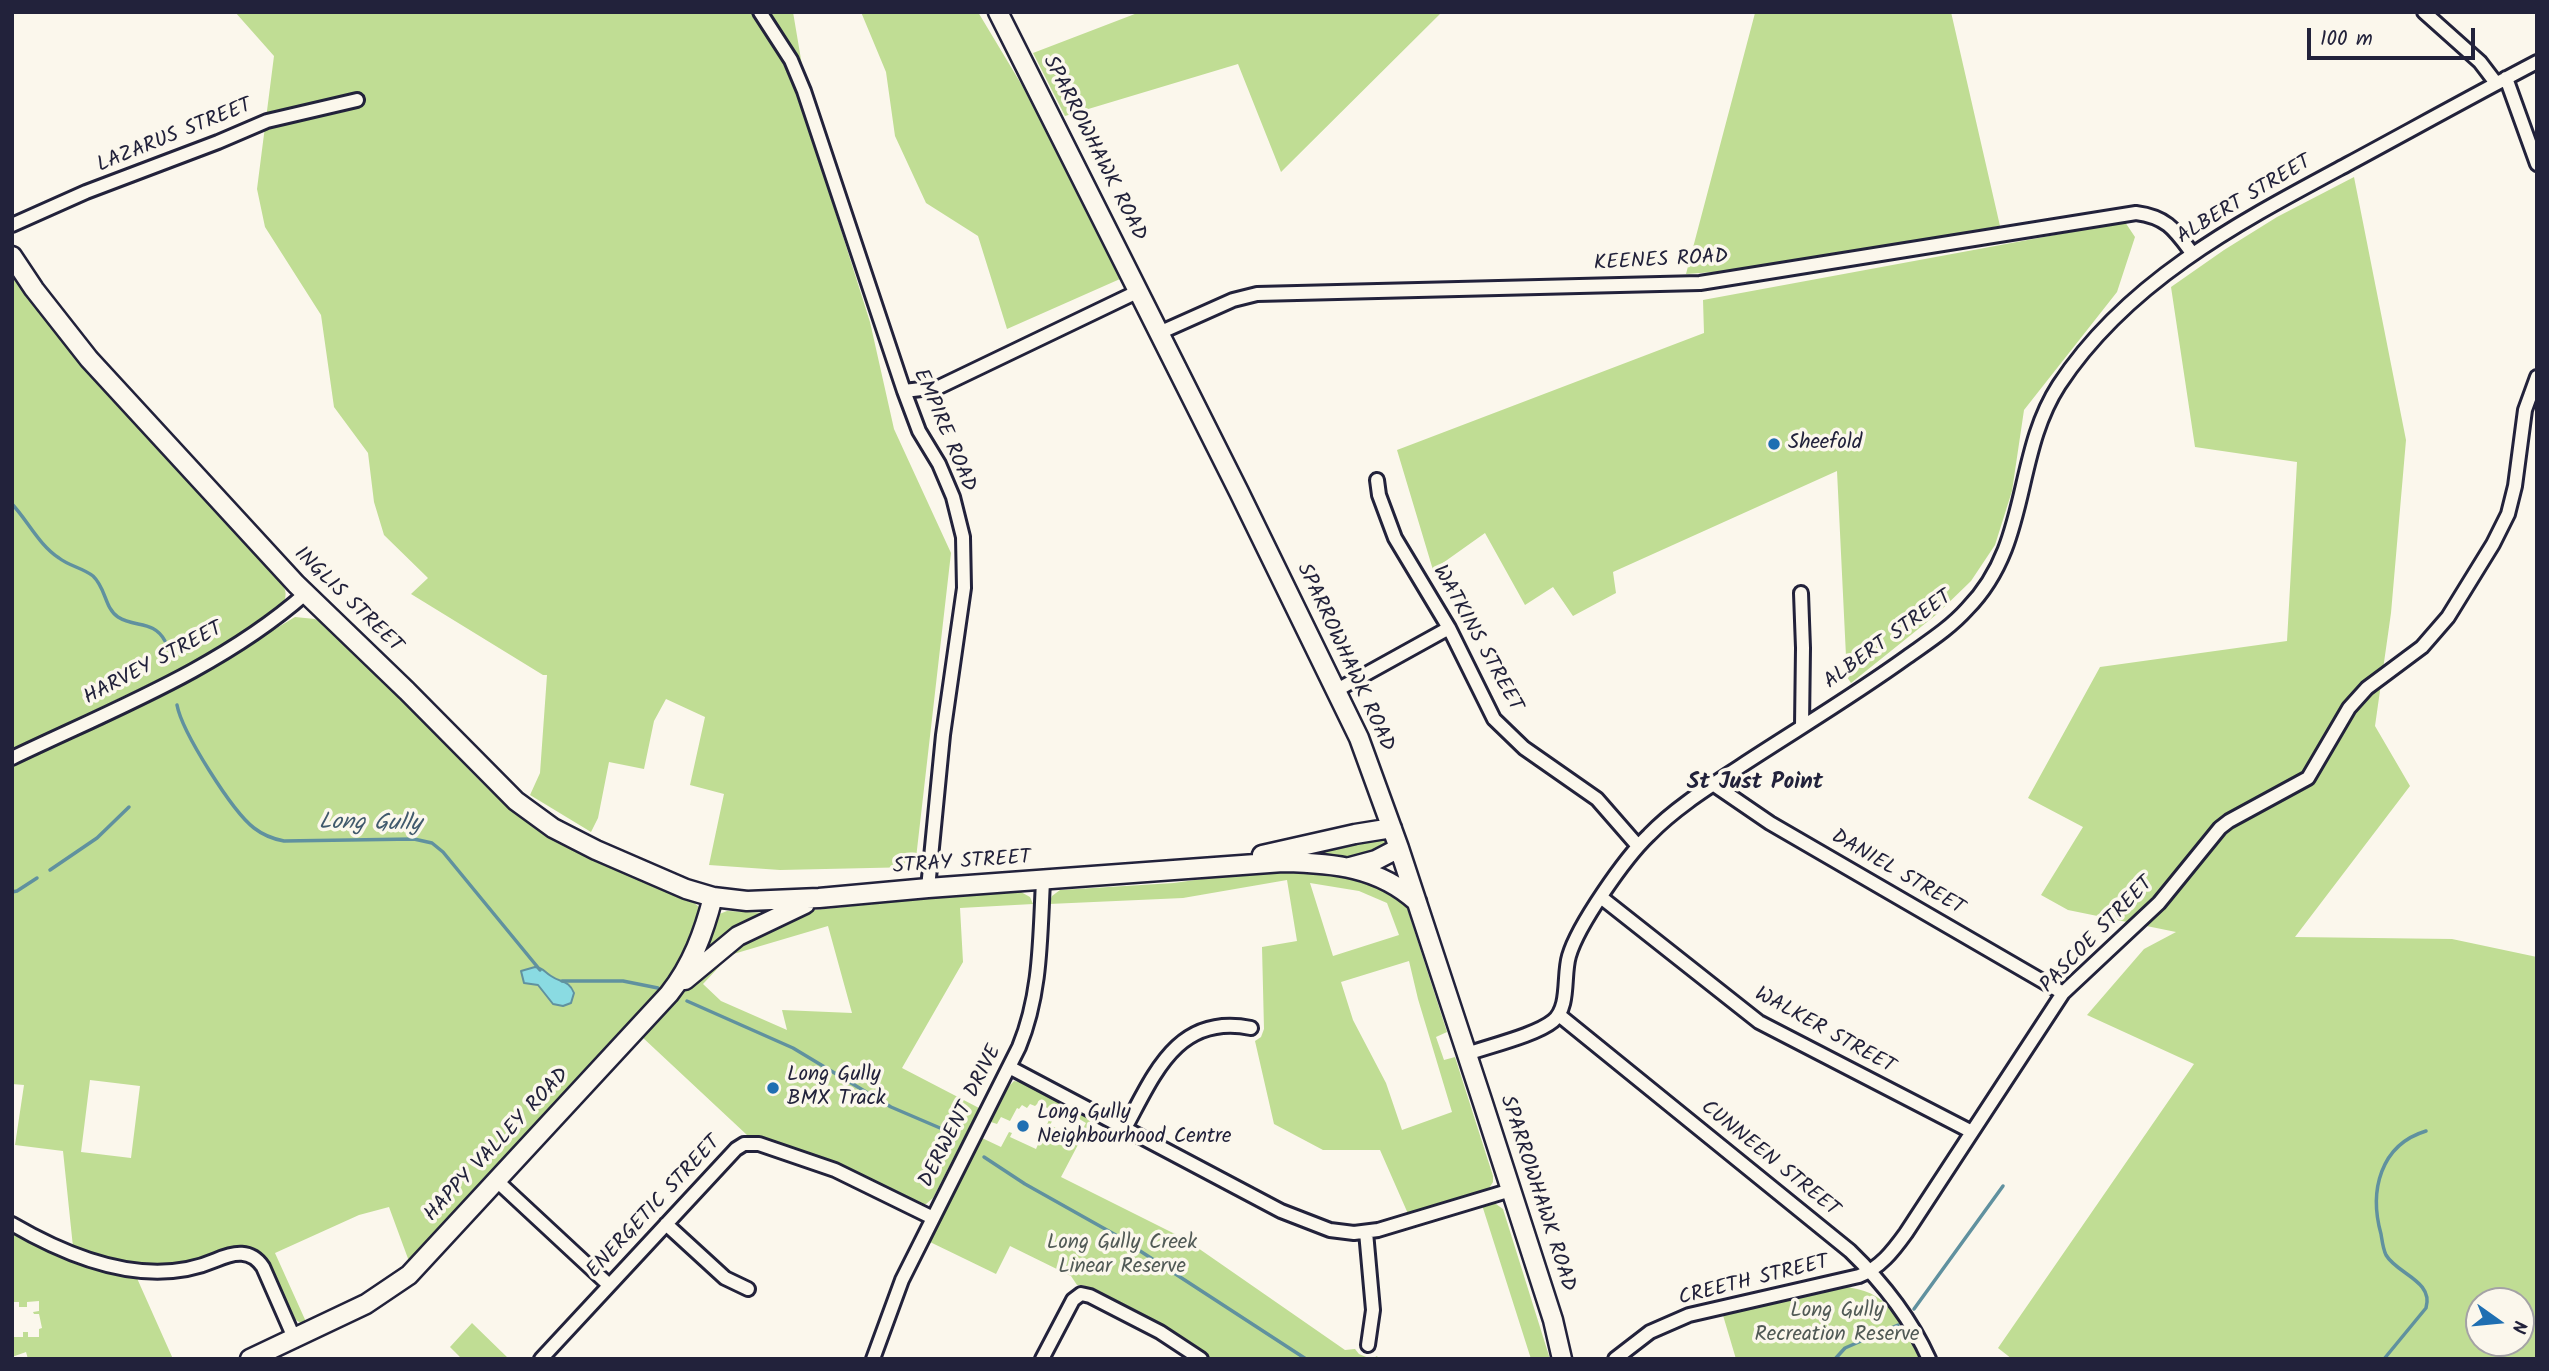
<!DOCTYPE html>
<html>
<head>
<meta charset="utf-8">
<style>
	body { margin:0 }
	#map { position:relative; width:2549px; height:1371px; overflow:hidden; background:#fbf7ec; font-family:Kalam,sans-serif }
	canvas { display:block }
	.frame { position:absolute; inset:0; border:14px solid #22223b; pointer-events:none }
	.north { position:absolute; left:2465px; top:1287px; width:70px; height:70px; box-sizing:border-box; background:#fbf7ec; border:2px solid #a4a2a5; border-radius:50%; rotate:105deg; font-size:19px; font-weight:700; line-height:28px; text-align:center; color:#22223b }
	.north::after { content:''; display:block; margin:auto; width:24px; height:32px; background:#1f6fb2; clip-path:polygon(50% 0,100% 100%,50% 72%,0 100%) }
	.scale { position:absolute; left:2307px; top:28px; width:168px; height:32px; box-sizing:border-box; border:4px solid #22223b; border-top:0; padding-left:9px; font-size:21px; line-height:24px; white-space:nowrap; color:#22223b; -webkit-text-stroke:5px #fbf7ec; paint-order:stroke }
</style>
</head>
<body>
<div id="map">
<canvas width="2549" height="1371"></canvas>
<div class="frame"></div>
<div class="north">N</div>
<div class="scale">100 m</div>
</div>
<script>
const context = document.querySelector('canvas').getContext('2d');
context.lineJoin = 'round';
function fill(path, color) { context.fillStyle = color; context.fill(path, 'evenodd'); }
function trace(path, color, width, dash) { context.strokeStyle = color; context.lineWidth = width; context.lineCap = dash ? 'butt' : 'round'; context.setLineDash(dash || []); context.stroke(path); }
function drawText(font, color, halo, rows, align = 'center') {
  context.font = font + ' Kalam,sans-serif'; context.lineWidth = 7; context.setLineDash([]); context.textBaseline = 'middle'; context.strokeStyle = halo; context.fillStyle = color; for (const [text, x, y, turn = 0] of rows) {
    context.save(); context.translate(x, y); context.rotate((+turn || 0) * Math.PI / 180); context.textAlign = isNaN(turn) ? turn : align; if (halo) context.strokeText(text, 0, 0); context.fillText(text, 0, 0); context.restore();
  }
}
fill(new Path2D(`
	M235 12H793L817 154 870 322 894 429 951 553 915 867 780 870 709 865 724 794 690 785 705 717 666 699 654 721 644 769 609 762 598 818 591 832 530 795 540 773 547 675H543L411 594 428 578 384 535 374 502 368 453 334 407 321 315 265 227 257 189 274 56Z
	M861 12H978L1023 87 1120 279 1007 329 978 236 926 203 895 136 886 72Z
	M1140 12H1442L1281 172 1238 64 1065 116 1033 53Z
	M1951 12 2000 226 1741 270 1686 274 1755 13Z
	M2354 177 2406 440 2391 613 2375 726 2410 786 2295 937 2452 939 2537 957V1359H2012L1998 1348 2194 1064 2087 1015 2144 949 2176 932 2068 910 2041 895 2083 827 2028 798 2100 667 2287 641 2297 462 2195 447 2171 287 2224 250 2277 217ZM2479 1301H2521V1343H2479Z
	M2125 222 2135 237 2117 292 2024 410 2012 491 1995 545 1971 581 1937 614 1851 683 1847 677 1837 471 1613 572 1616 593 1573 616 1553 587 1525 605 1485 533 1433 570 1397 450 1704 333 1703 300Z
	M12 273 44 318 90 375 281 582C289 593 286 602 277 610L203 658 12 750Z
	M295 617 315 619 327 626C361 658 395 690 427 724 457 756 486 791 522 818 572 854 633 876 690 899L700 908V913L690 948 664 990 410 1264 389 1207 359 1215 275 1253 307 1324C277 1322 281 1262 254 1249 232 1239 214 1258 194 1263 153 1272 112 1260 73 1247L63 1151 15 1145 24 1085 12 1084V765L212 667ZM90 1080 140 1086 131 1158 81 1152Z
	M1383 840 1388 844 1357 861 1300 856V853L1362 841Z
	M1306 869C1340 874 1387 876 1407 908L1447 1032 1436 1037 1444 1060 1455 1057 1493 1176V1182L1488 1190 1409 1216 1380 1150H1323L1274 1124 1255 1041 1261 1037 1264 1029 1262 947 1297 941 1287 880 1183 898 1049 904 1052 896 1060 890 1174 883 1258 871ZM1310 883 1359 891 1387 903 1399 935 1333 956ZM1409 961 1418 999 1452 1112 1402 1130 1386 1083 1353 1020 1341 982Z
	M1021 892 1030 897 1033 904 960 908 963 962 902 1068 979 1108 933 1198 926 1204H917L834 1163 747 1135 641 1036 722 953 805 911 960 895ZM828 926 852 1013 782 1010 787 1030 721 1001 703 984 730 955Z
	M727 911 768 913 702 956 717 915Z
	M1014 1081 1026 1083 1069 1106 1067 1113 1059 1108 1050 1125 1077 1139 1086 1123 1076 1117 1079 1112 1092 1118 1061 1177 1185 1239 1345 1350 1355 1349 1359 1354 1371 1359 1377 1356 1379 1359H1212L1152 1320 1083 1285H1077L1071 1276 1010 1246 996 1274 930 1242 982 1138 1001 1147 1009 1132 1012 1133 1010 1137 1036 1149 1053 1111 1038 1103 1035 1106 1030 1104 1027 1108 1022 1105 1019 1109 1017 1108 1010 1121 1001 1117 997 1124 991 1122 1007 1088Z
	M1488 1203 1496 1204 1503 1209 1550 1359H1531L1482 1205Z
	M12 1231 46 1249 136 1276 173 1359H28L26 1352 12 1357V1337H23V1332H28V1337H39V1329L42 1328 39 1314H34L33 1312 39 1311V1301L27 1302V1307H19V1302H12Z
	M1841 1287C1888 1288 1903 1323 1923 1359H1736L1722 1312Z
	M472 1323 509 1359H462L450 1347Z`), '#c0dd94');
const water = new Path2D(`
	M535 967C544 968 544 972 551 976 561 983 569 980 574 993L571 1003 563 1006 553 1004 538 985 524 983 521 971Z`);
fill(water, '#8adbe2');
trace(water, '#60919f', 2);
trace(new Path2D(`
	M12 504C28 521 39 545 59 558 69 566 83 568 93 576 106 588 105 609 118 617 135 628 154 620 165 641
	M177 705C182 732 232 811 254 828 263 835 273 839 284 841L414 839 432 843 443 852 540 970
	M50 870 97 838 129 807
	M12 892 17 891 37 878
	M562 981H623L658 988
	M687 1001 793 1048 891 1107 954 1134
	M984 1157 1025 1184 1114 1234 1306 1359
	M1914 1309 2003 1186
	M1835 1359 1845 1348 1898 1325
	M2384 1359 2426 1308C2434 1281 2397 1274 2386 1255 2383 1249 2382 1240 2381 1234 2369 1191 2380 1145 2426 1131`), '#60919f', 3.5);
const street = new Path2D(`
	M760 12 791 60 804 91 904 391 919 431 939 464 953 497 963 537 964 588 943 735 928 888
	M2424 12 2480 62 2496 83
	M2506 78 2537 164
	M12 225 86 192 218 142 267 121 357 100
	M1159 333 1233 300 1257 294 1700 283 2136 213C2167 217 2175 230 2192 253
	M904 391 939 387 1139 291
	M1377 480 1379 495 1395 538 1449 628 1494 719 1524 748 1597 799 1638 846
	M1801 593 1803 648 1802 726
	M1337 690 1449 628
	M12 758C112 710 221 668 305 594
	M1713 784 1770 823 2063 993
	M1602 898 1759 1022 1972 1132
	M1559 1015 1850 1251C1881 1281 1911 1319 1929 1359
	M1467 1054C1489 1046 1536 1035 1553 1021 1570 1007 1563 976 1569 956 1578 925 1625 858 1649 835 1675 808 1709 787 1741 766 1796 730 1853 696 1907 657 1928 642 1950 628 1967 609 2031 544 2013 456 2059 385 2128 280 2240 222 2348 164 2411 130 2474 95 2537 62
	M1009 1067 1281 1211 1330 1230 1354 1233 1378 1230 1511 1190
	M1125 1128C1154 1075 1177 1013 1251 1028
	M497 1181 609 1285
	M12 1224C72 1259 149 1289 216 1260 234 1252 251 1249 263 1267L295 1340
	M666 1224 725 1278 748 1289
	M1366 1232 1373 1310 1368 1345
	M541 1359 736 1149 744 1144H759L835 1170 933 1218
	M873 1359 902 1280 1019 1047C1041 994 1040 938 1043 881
	M1042 1359 1073 1300 1081 1294 1090 1296 1160 1332 1201 1359
	M1615 1359 1650 1332 1689 1315 1859 1276C1880 1268 1893 1251 1906 1233L2063 993 2159 903 2220 828 2229 821 2308 778 2349 708 2367 688 2422 647 2448 617 2493 544 2508 514 2515 486 2525 410 2537 377`);
const secondary = new Path2D(`
	M998 12 1239 492 1359 738 1399 848 1482 1100 1553 1320 1562 1359
	M12 256 34 289 89 359 296 584 407 691 516 801 553 828 596 850 686 889 713 897 747 901 819 898 928 888 1283 862C1333 863 1379 867 1417 902
	M1262 855 1355 834 1392 828
	M1350 867 1376 860 1399 848
	M685 980 738 936 805 904
	M250 1359 366 1304 409 1275 669 994C692 965 704 932 713 897`);
trace(street, '#22223b', 18);
trace(secondary, '#22223b', 23);
trace(street, '#fbf7ec', 12);
trace(secondary, '#fbf7ec', 18);
for (const [x, y, r, color] of [
	[1774,444,7,"#1f6fb2"],
	[773,1088,7,"#1f6fb2"],
	[1023,1126,7,"#1f6fb2"]
]) { const dot = new Path2D(); dot.arc(x, y, r, 0, 2 * Math.PI); context.fillStyle = color; context.fill(dot); trace(dot, '#fbf7ec', 2.5); }
drawText('21px', '#22223b', '#fbf7ec', [
	["LAZARUS STREET",175,137,-22],
	["SPARROWHAWK ROAD",1093,149,63],
	["ALBERT STREET",2245,201,-31],
	["KEENES ROAD",1661,262,-3],
	["EMPIRE ROAD",943,431,67],
	["INGLIS STREET",347,601,44],
	["WATKINS STREET",1476,639,61],
	["ALBERT STREET",1889,641,-36],
	["SPARROWHAWK ROAD",1344,658,65],
	["HARVEY STREET",154,665,-28],
	["STRAY STREET",962,864,-4],
	["DANIEL STREET",1897,874,30],
	["PASCOE STREET",2098,936,-46],
	["WALKER STREET",1824,1032,29],
	["DERWENT DRIVE",962,1117,-63],
	["HAPPY VALLEY ROAD",498,1146,-47],
	["CUNNEEN STREET",1769,1160,39],
	["SPARROWHAWK ROAD",1536,1194,72],
	["ENERGETIC STREET",655,1208,-47],
	["CREETH STREET",1754,1282,-14]
]);
drawText('21px', '#22223b', '#fbf7ec', [
	["Sheefold",1788,444],
	["Long Gully",787,1076],
	["BMX Track",787,1100],
	["Long Gully",1037,1114],
	["Neighbourhood Centre",1037,1138]
], 'left');
drawText('21px', '#515a56', '#fbf7ec', [
	["Long Gully Creek",1122,1244],
	["Linear Reserve",1122,1268],
	["Long Gully",1837,1312],
	["Recreation Reserve",1837,1336]
]);
drawText('bold 23px', '#22223b', '#fbf7ec', [
	["St Just Point",1755,784]
]);
drawText('italic 23px', '#415a6d', '#fbf7ec', [
	["Long Gully",370,825,1]
]);
</script>
</body>
</html>
